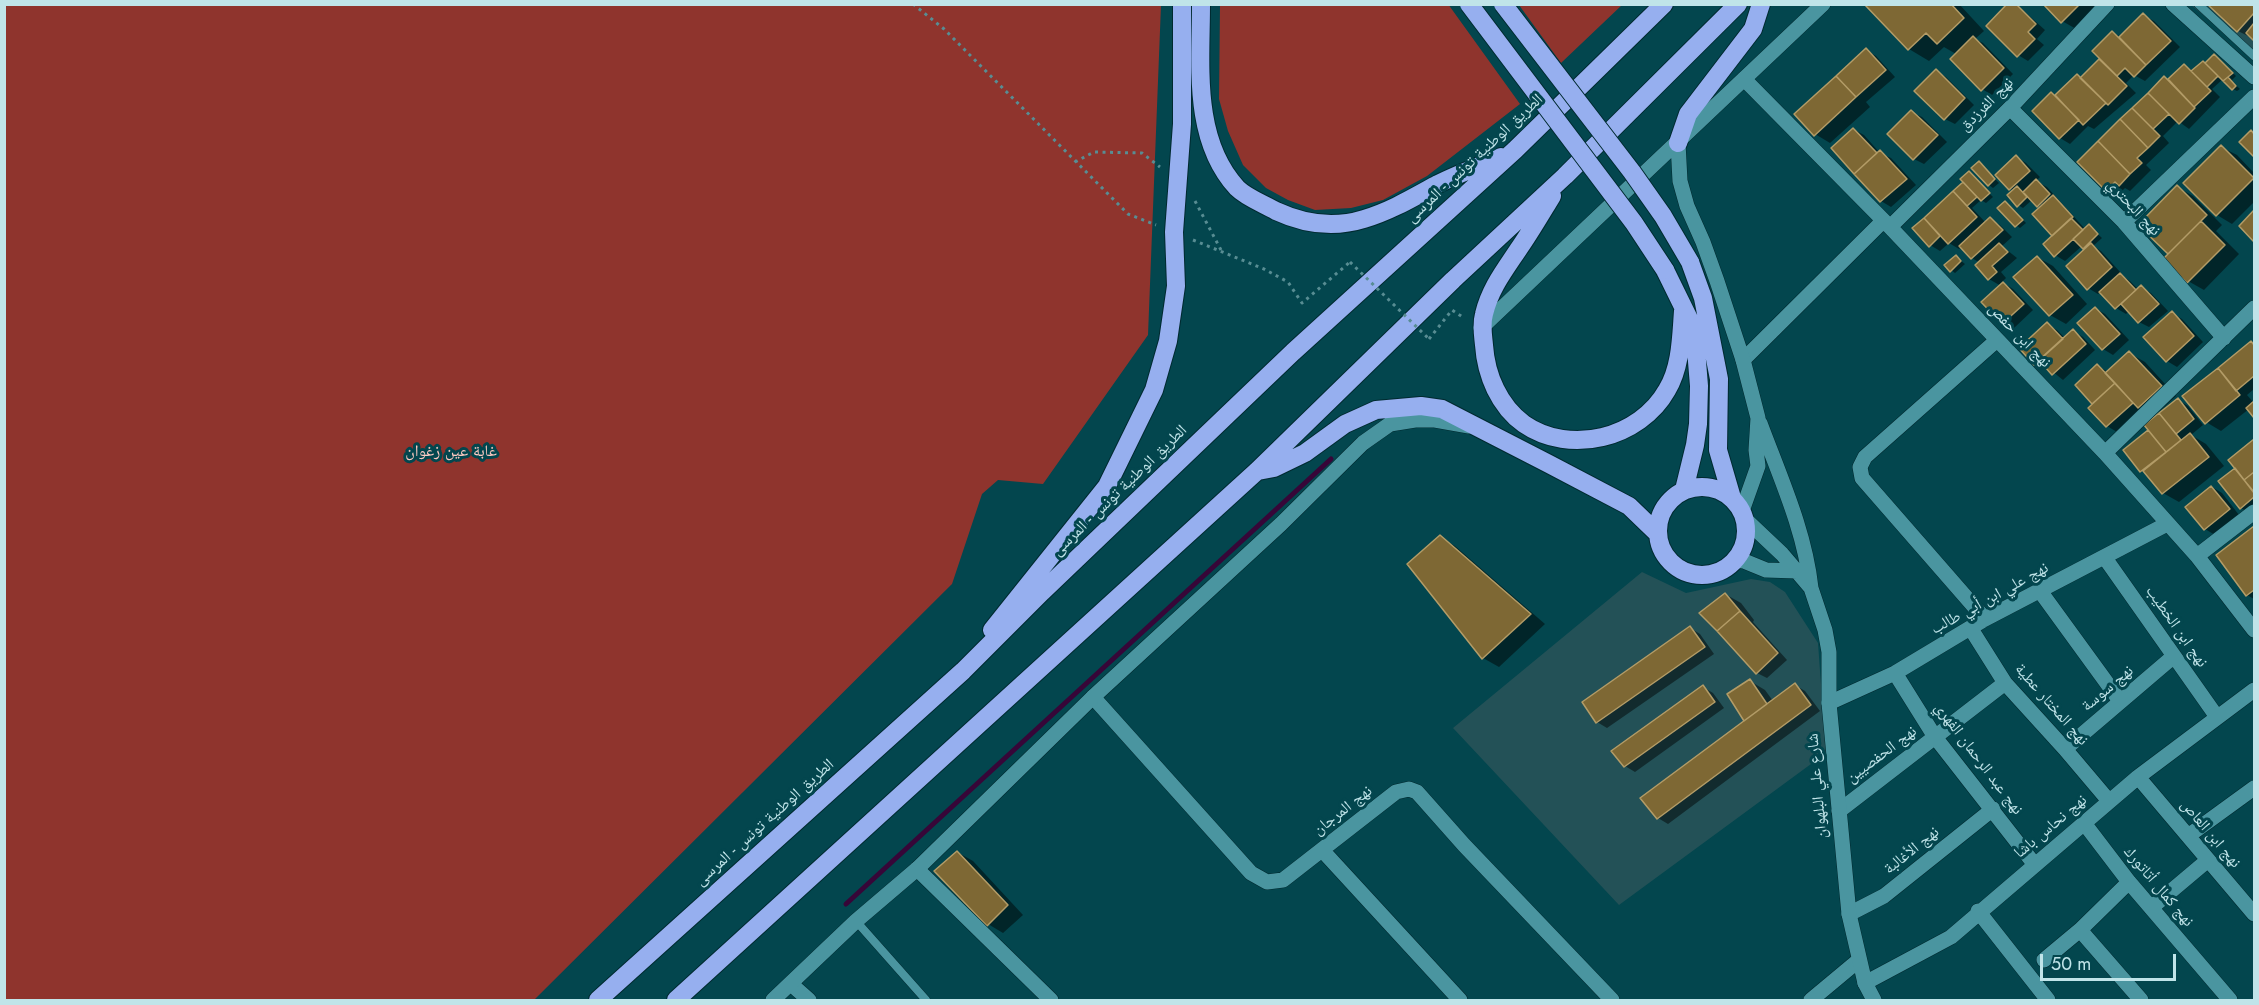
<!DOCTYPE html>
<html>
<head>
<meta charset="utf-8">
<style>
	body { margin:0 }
	#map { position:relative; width:2259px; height:1005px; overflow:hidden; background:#03464e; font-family:Jost,sans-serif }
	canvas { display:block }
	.frame { position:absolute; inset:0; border:6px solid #c0e4e9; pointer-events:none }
	.scale { position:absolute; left:2040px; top:954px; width:136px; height:27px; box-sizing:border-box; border:3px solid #c0e4e9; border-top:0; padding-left:8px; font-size:18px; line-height:21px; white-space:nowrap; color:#c0e4e9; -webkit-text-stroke:4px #03464e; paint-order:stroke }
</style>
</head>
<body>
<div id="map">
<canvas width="2259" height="1005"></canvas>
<div class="frame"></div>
<div class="scale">50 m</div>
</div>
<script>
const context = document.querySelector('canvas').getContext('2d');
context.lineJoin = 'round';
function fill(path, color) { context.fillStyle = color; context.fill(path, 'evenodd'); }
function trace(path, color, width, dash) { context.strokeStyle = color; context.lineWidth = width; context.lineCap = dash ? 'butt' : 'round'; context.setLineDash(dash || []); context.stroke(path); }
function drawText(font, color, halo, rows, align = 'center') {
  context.font = font + ' Jost,"Noto Naskh Arabic",sans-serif'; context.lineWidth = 6; context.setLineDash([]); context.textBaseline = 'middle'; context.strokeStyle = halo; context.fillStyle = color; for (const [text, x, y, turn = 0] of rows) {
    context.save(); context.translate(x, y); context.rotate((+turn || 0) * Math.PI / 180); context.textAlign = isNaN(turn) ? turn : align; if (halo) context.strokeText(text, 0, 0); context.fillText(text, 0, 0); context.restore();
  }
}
fill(new Path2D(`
	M2191 5H2254V61L2230 37Z
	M1642 572 1686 593 1751 579 1770 582 1785 592 1818 643 1826 753 1619 905 1453 728Z`), '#235157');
fill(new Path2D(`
	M5 4 1161 5 1148 335 1043 484 998 480 982 494 952 584 534 1000H5Z
	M1448 4 1520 104 1427 176 1383 200 1351 208 1315 210 1288 200 1266 188 1243 165 1228 131 1219 99 1220 5Z
	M1519 5H1622L1561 63Z`), '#8f342d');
fill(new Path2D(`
	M1868 4H1959L1984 31 1975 39 1983 43 2013 74 1992 95 1982 89 1956 54 1944 47 1929 61 1909 49Z
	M2016 4 2045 30 2037 39 2044 45 2028 61 2018 55Z
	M2046 4H2093L2098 10 2078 30 2062 21Z
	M2209 4H2254V39L2238 31Z
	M2143 15 2154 21 2180 47 2145 81 2134 75 2126 83 2136 93 2094 129 2088 126 2070 144 2060 138 2051 94 2056 96 2077 76 2082 78 2102 59 2113 33 2121 37Z
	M1866 50 1876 56 1895 77 1866 102 1870 107 1830 143 1815 134Z
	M2215 56 2236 76 2231 81 2240 89 2237 91 2233 89 2223 79 2212 89 2220 97 2189 129 2178 121 2163 136 2169 143 2146 165 2151 170 2130 191 2125 188 2117 196 2107 190 2079 162 2165 78 2169 80 2184 66 2194 71 2206 64Z
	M1936 71 1946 77 1974 105 1955 124 1945 119Z
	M1911 112 1922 117 1947 142 1924 164 1914 159Z
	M1853 129 1864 135 1880 153 1891 158 1916 185 1891 207 1881 201 1833 148Z
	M2221 147 2237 155 2254 173V202L2232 224 2217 215 2185 183Z
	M2016 157 2026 163 2040 177 2036 181 2047 187 2086 230 2089 226 2102 238 2093 246 2101 251 2121 273 2120 274 2130 281 2139 290 2141 287 2151 293 2168 311 2149 327 2139 322 2129 311 2126 314 2116 308 2101 292 2098 294 2088 288 2087 249 2082 246 2065 261 2055 255 2054 236 2041 208 2032 200 2023 208 2018 205 2013 191 1997 175Z
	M1979 163 1999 183 1993 188 1989 185Z
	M1969 173 1993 197 1986 203 1981 200 1972 208 1986 223 1990 219 2000 225 2012 237 2002 246 2017 258 2001 272 2006 278 2002 282 2013 289 2033 310 2013 329 2003 323 2001 286 1989 279 1980 263 1972 258 1962 247 1959 249 1949 243 1940 251 1930 245 1914 229 1965 182Z
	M2177 187 2193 196 2222 225 2216 231 2239 254 2204 290 2188 281 2170 254 2140 225Z
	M2006 203 2026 223 2020 228 2016 225Z
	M1956 257 1965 264 1955 273 1951 270Z
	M2037 257 2053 266 2087 304 2066 324 2050 315 2016 277Z
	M2095 308 2105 314 2129 340 2113 355 2103 349Z
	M2172 313 2182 319 2203 342 2177 367 2167 361Z
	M2047 324 2057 330 2065 338 2073 331 2083 337 2095 350 2063 380 2047 367 2045 369 2035 364Z
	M2251 342 2254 344V389L2247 395 2254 403V416L2249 409 2221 431 2206 422Z
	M2129 353 2145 362 2176 396 2154 416 2117 432 2107 426 2090 408 2094 404 2077 385 2098 366 2108 372Z
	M2178 400 2188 406 2203 425 2191 435 2206 444 2224 466 2179 502 2163 493 2125 450 2150 430Z
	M2254 441V511L2251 514 2241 508 2237 468 2230 461Z
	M2212 487 2222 493 2239 515 2215 535 2205 529Z
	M2254 528V599L2247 595 2218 556Z
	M1440 537 1455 546 1545 624 1499 667 1483 658 1409 564Z
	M1725 594 1741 603 1754 620 1753 622 1787 660 1767 678 1757 673Z
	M1690 628 1700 634 1714 654 1607 728 1597 722 1584 702Z
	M1750 681 1765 690 1773 701 1795 685 1805 691 1820 711 1668 824 1658 818 1746 721Z
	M1703 687 1713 693 1724 708 1635 772 1625 766Z
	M957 852 973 861 1023 915 1003 933 988 924Z`), '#0007');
trace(new Path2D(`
	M846 904 1331 459`), '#370638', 5);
const building = new Path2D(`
	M1951 4 1964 18 1937 44 1926 33 1908 50 1865 5Z
	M2007 4H2016L2036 24 2028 32 2035 39 2017 57 1986 26Z
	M2043 4H2080L2061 23Z
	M2207 4H2254V13L2237 32Z
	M2143 13 2171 41 2146 65 2119 37Z
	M2254 23V41L2246 33Z
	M2112 31 2146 65 2134 77 2125 68 2117 76 2092 51Z
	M1973 36 2004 68 1981 91 1950 59Z
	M1866 48 1886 70 1856 97 1836 76Z
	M2214 54 2233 73 2223 81 2205 63Z
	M2099 59 2127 86 2108 105 2080 78Z
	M2203 61 2218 76 2207 87 2191 71Z
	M2184 64 2211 91 2194 107 2168 79Z
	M1936 69 1965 98 1944 120 1914 91Z
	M2077 74 2106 103 2083 125 2055 95Z
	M1836 76 1856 97 1814 136 1794 114Z
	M2164 76 2195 108 2179 124 2148 93Z
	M2228 77 2236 86 2232 90 2223 81Z
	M2051 92 2079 120 2059 139 2032 111Z
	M2148 93 2169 114 2153 129 2132 108Z
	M2132 108 2160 136 2148 148 2120 119Z
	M1911 110 1938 135 1913 160 1887 134Z
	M2120 119 2148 148 2137 158 2142 163 2130 174 2098 141Z
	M1853 128 1877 153 1854 174 1831 148Z
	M2251 130 2254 134V157L2239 142Z
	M2098 141 2130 174 2119 186 2115 182 2106 191 2077 162Z
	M2221 145 2254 178 2216 216 2183 183Z
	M1880 150 1907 179 1880 202 1854 174Z
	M2016 155 2030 171 2009 190 1995 175Z
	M1979 161 1995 179 1988 186 1971 168Z
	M1969 171 1990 193 1981 201 1960 179Z
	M2036 179 2050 194 2037 207 2023 192Z
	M1963 182 1977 197 1967 206 1953 191Z
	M2177 185 2207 215 2168 254 2138 225Z
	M2017 186 2027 197 2017 207 2007 195Z
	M1953 191 1977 217 1948 244 1924 218Z
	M2053 195 2073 217 2052 236 2032 214Z
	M2005 201 2023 220 2015 227 1997 208Z
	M2254 210V242L2239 226Z
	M1990 217 2003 230 1971 259 1959 246Z
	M1924 218 1940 236 1929 247 1912 228Z
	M2071 218 2083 230 2054 257 2043 244Z
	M2201 221 2225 245 2187 283 2163 259Z
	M2089 224 2098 234 2083 249 2073 239Z
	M1999 243 2008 252 1992 266 1997 272 1988 280 1975 265Z
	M2091 243 2112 267 2087 290 2066 266Z
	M1956 255 1961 261 1950 272 1944 265Z
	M2037 256 2073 295 2049 316 2013 277Z
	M2120 273 2136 290 2115 309 2099 292Z
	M2003 282 2024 304 2002 324 1981 302Z
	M2141 285 2159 304 2138 323 2121 304Z
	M2095 307 2120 334 2102 350 2077 323Z
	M2172 311 2194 336 2166 362 2143 337Z
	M2047 322 2063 339 2034 365 2019 348Z
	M2073 329 2086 344 2052 375 2039 360Z
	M2251 341 2254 345V376L2236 391 2218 368Z
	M2129 351 2162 386 2138 408 2105 373Z
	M2097 364 2115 383 2092 404 2075 385Z
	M2218 368 2240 395 2205 424 2182 396Z
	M2115 383 2133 403 2106 427 2088 408Z
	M2178 398 2194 419 2176 434 2159 413Z
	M2254 401V418L2246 408Z
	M2159 413 2181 440 2166 452 2144 425Z
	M2148 430 2166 452 2140 472 2123 450Z
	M2190 433 2209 457 2162 494 2143 471Z
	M2254 439V472L2244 480 2228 460Z
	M2235 468 2254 493V497L2240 509 2218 481Z
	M2254 472V492L2244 480Z
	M2211 486 2230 509 2204 530 2185 507Z
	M2254 526V590L2246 596 2216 555Z
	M1440 535 1531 614 1482 659 1407 564Z
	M1725 593 1740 611 1717 631 1699 613Z
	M1740 611 1778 653 1756 674 1717 631Z
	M1690 626 1705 647 1596 723 1582 702Z
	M1750 679 1767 704 1744 721 1727 694Z
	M1795 683 1811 705 1657 819 1640 798Z
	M1703 685 1715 702 1624 767 1611 751Z
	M957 851 1008 905 987 926 934 871Z`);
fill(building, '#7e6834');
trace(building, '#b39c67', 1.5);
const lane = new Path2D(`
	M2198 4 2254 56
	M856 921 926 1000`);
const street = new Path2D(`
	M2173 4 2254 77
	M1744 79 1890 227 2105 453 2197 556 2254 630
	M2010 108 2124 222 2224 338
	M2124 222 2254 97
	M1890 227 2010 108 2107 4
	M1743 360 1883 221
	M2105 453 2254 308
	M2197 556 2254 512
	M2105 558 2217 717
	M2040 591 2120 701
	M1985 619 1862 478 1860 467 1865 457 1997 340
	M1971 629 2005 683 2065 749 2109 801
	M1895 673 1935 737 2035 865
	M1093 697 1251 873 1267 882 1283 880 1396 792 1409 789 1417 792 1464 845 1612 1000
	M1829 703 1895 673 1985 619 2167 524
	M2065 749 2174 656
	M2138 777 2254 914
	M1839 811 2005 683
	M2084 823 2129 882 2230 1000
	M2188 836 2254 788
	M1322 850 1460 1000
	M917 869 1051 1000
	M2151 908 2208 860
	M1978 911 2048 1000
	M1849 914 1884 896 1993 809
	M2080 930 2141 1000
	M2044 960 2080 930 2129 882
	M1865 983 1951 937 2138 777 2254 690
	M791 984 809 1000
	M1811 1000 1859 960`);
const secondary = new Path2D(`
	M1678 143 1680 181 1687 206 1703 242 1717 281 1743 360 1758 418 1756 450 1758 466 1742 511
	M1481 328 1823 4
	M1760 423C1780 477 1805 531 1811 588
	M1746 520 1782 554 1811 588 1825 630 1829 652V703L1849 914 1865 983 1874 1000
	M1735 560 1744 561 1766 570 1797 571
	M773 1000 856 921 917 869 1093 697 1281 524 1363 443 1390 424 1415 420H1435L1469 426`);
const highway = new Path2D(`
	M1201 4C1201 65 1192 139 1237 188 1247 198 1264 204 1276 211 1304 224 1335 228 1364 219 1391 211 1414 197 1438 184 1458 174 1480 166 1501 157
	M1678 143 1688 114 1753 29 1761 4
	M1552 196C1541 214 1530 233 1518 250 1504 271 1490 289 1484 314 1481 325 1483 334 1484 345 1486 375 1499 406 1524 424 1570 456 1640 438 1667 390 1681 367 1681 337 1683 311
	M1690 262 1703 298 1719 379 1718 450 1732 498
	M1665 270 1692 325 1696 349 1699 386 1698 424 1695 445 1684 490
	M1258 471 1274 468 1305 453 1345 424 1376 410 1421 406 1442 409 1549 464 1629 506 1657 533
	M1658 531a44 44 0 1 1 88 0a44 44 0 1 1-88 0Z
	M992 630 1107 486 1154 390 1168 341 1176 286 1174 232 1182 124V4
	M598 1000 963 671 1042 592 1293 352 1515 150 1664 4
	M676 1000 1257 471 1453 280 1565 176 1738 4`);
trace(lane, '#002a30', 9);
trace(street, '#002a30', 16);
trace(secondary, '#002a30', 16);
trace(highway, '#002a30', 20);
trace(new Path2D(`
	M913 4 944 29 1128 214 1156 225
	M1075 162 1094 152 1142 153 1160 167
	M1195 201 1221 250
	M1193 240 1264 269 1288 282 1302 303 1350 262
	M1429 339 1452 310 1464 318`), '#588d93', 3, [3, 4.5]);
trace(lane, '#4a95a0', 8);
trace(street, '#4a95a0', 15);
trace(secondary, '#4a95a0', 15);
trace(highway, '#96afef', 18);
const highwayBridge = new Path2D(`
	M1469 4 1634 223 1665 270
	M1503 4 1632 172 1663 216 1690 262`);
trace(highwayBridge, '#002a30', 20, []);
trace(new Path2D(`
	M1350 262 1429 339`), '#588d93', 3, [3, 4.5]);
trace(highwayBridge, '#96afef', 18);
drawText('16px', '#c0e4e9', '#03464e', [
	["نهج الفرزدق",1987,105,-45],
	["الطريق الوطنية تونس - المرسى",1475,159,-43],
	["نهج البحتري",2133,208,47],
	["نهج ابن حفص",2019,336,46],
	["الطريق الوطنية تونس - المرسى",1120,491,-44],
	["نهج علي ابن أبي طالب",1990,599,-29],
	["نهج ابن الخطيب",2176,627,55],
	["نهج سوسة",2108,689,-40],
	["نهج المختار عطية",2051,705,49],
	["نهج الحفصيين",1882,755,-37],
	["نهج عبد الرحمان الفهري",1978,759,53],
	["شارع علي البلهوان",1818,786,-95],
	["نهج المرجان",1343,811,-38],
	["الطريق الوطنية تونس - المرسى",765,823,-42],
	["نهج نحاس باشا",2051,827,-40],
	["نهج ابن العاص",2210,834,50],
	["نهج الأغالبة",1912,851,-39],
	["نهج كمال أتاتورك",2158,887,50]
]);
drawText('16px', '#ffcac2', '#03464e', [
	["غابة عين زغوان",451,452]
]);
</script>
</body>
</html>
